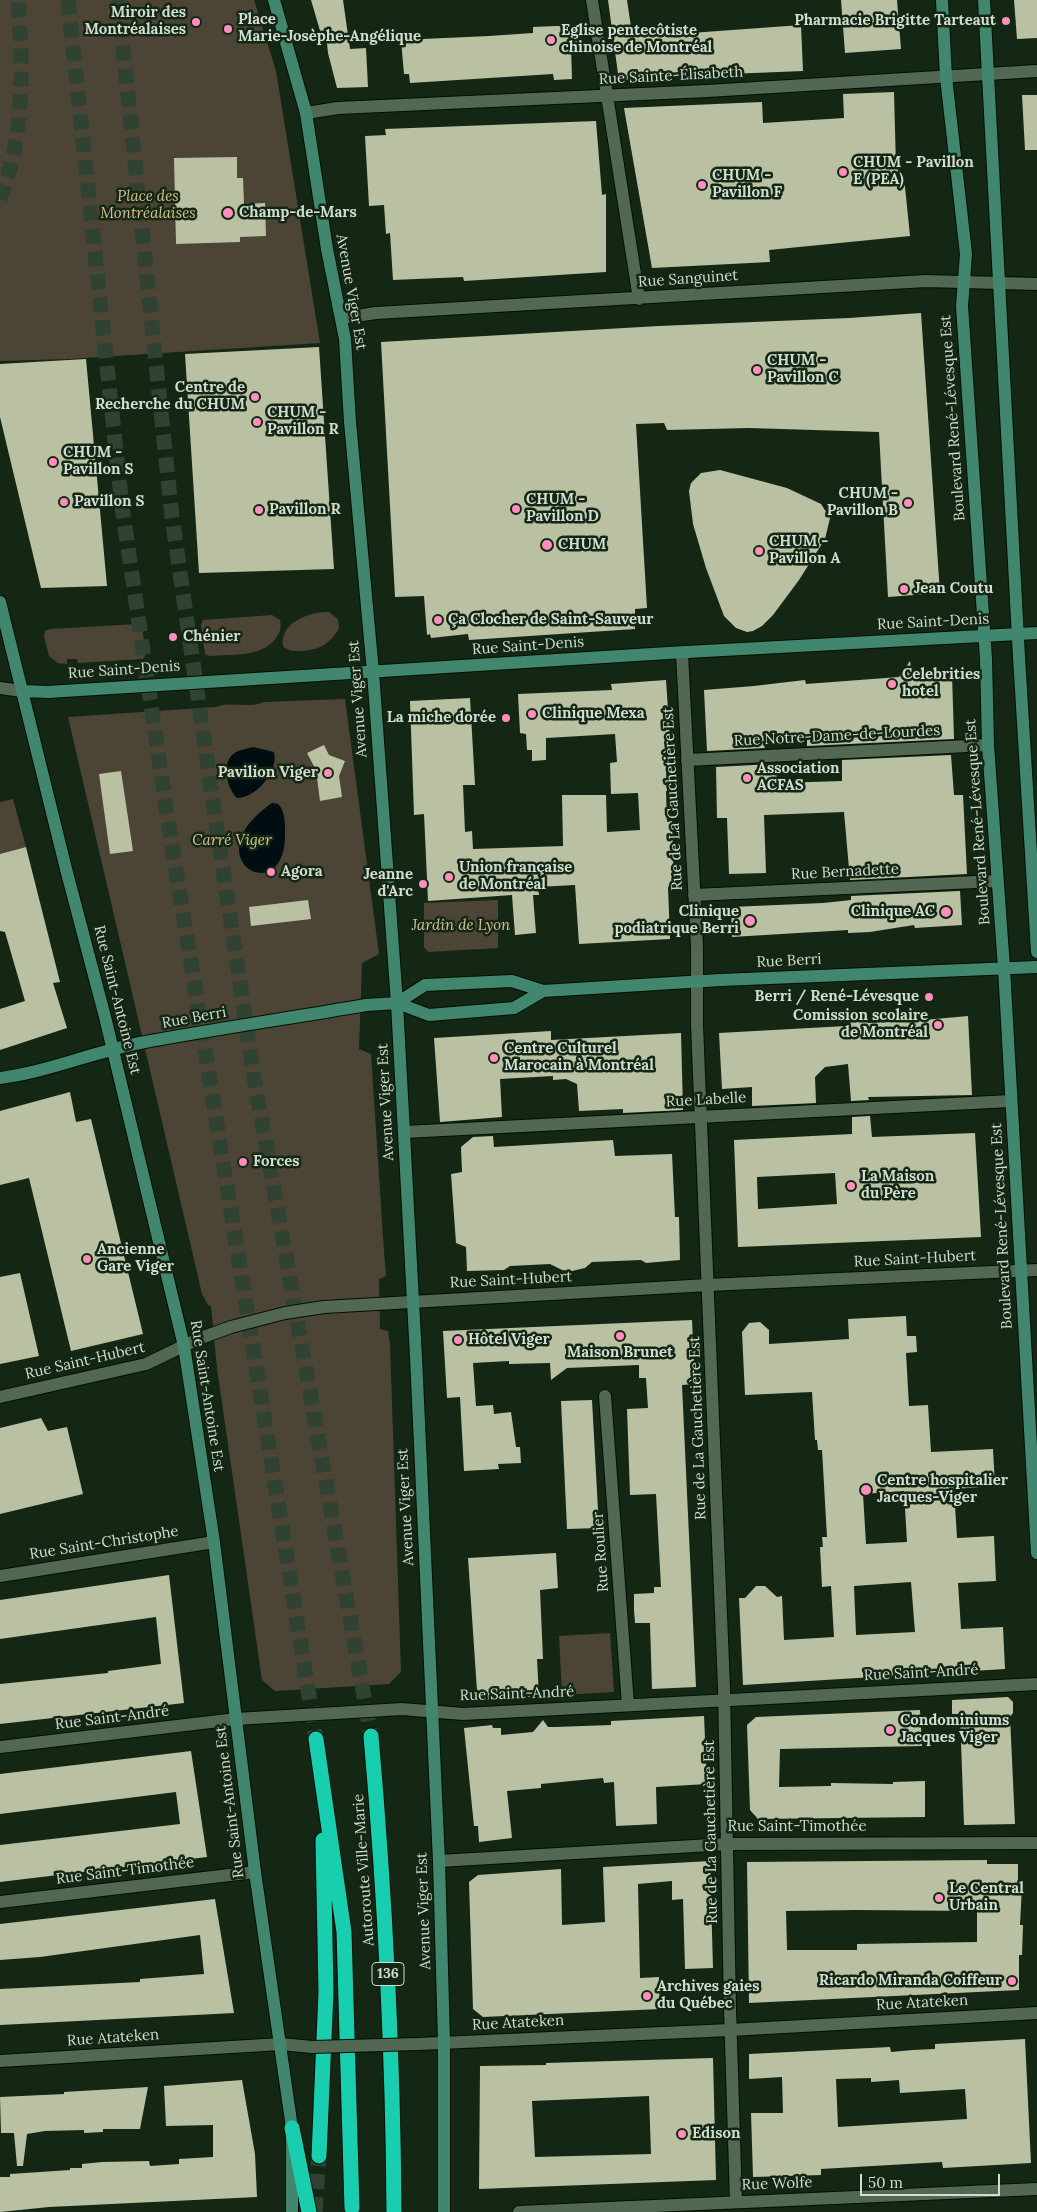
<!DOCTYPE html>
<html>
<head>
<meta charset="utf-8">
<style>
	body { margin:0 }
	#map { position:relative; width:1037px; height:2212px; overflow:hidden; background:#142715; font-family:Lora,serif }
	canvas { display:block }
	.scale { position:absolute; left:860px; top:2174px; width:140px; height:22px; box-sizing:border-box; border:2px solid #d0ddd0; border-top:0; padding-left:6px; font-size:15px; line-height:18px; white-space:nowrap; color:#d0ddd0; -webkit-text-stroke:4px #142715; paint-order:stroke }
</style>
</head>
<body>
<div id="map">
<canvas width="1037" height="2212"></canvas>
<div class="scale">50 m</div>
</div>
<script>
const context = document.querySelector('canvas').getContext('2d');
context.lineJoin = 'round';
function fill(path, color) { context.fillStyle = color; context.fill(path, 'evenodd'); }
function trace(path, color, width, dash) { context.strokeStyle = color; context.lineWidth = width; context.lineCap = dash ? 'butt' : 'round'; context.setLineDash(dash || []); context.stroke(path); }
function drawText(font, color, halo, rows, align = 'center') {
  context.font = font + ' Lora,serif'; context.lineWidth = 5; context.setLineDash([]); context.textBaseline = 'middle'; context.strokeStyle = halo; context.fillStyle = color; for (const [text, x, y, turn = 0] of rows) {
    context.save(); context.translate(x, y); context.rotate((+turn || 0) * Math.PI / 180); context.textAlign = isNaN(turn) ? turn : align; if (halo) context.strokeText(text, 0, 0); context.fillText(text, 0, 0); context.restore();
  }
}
fill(new Path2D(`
	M0 0H254L276 71 320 343 68 359 0 361Z
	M329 612 338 619 339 628C330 645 317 651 298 651 292 651 288 651 283 646 279 623 310 611 329 612Z
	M272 615 280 620C281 626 281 629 278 635 265 658 232 654 209 656L205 654 201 625 203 620Z
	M138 624 142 627 146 654 143 659 78 663 77 659H67V664L58 663 49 656 44 636 45 631 50 629Z
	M345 699 379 954 362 963 359 1049 371 1054 384 1252 386 1276 379 1279 380 1329 388 1331 390 1344 401 1672 389 1684 275 1691 262 1680 217 1368 211 1306 208 1305 202 1294 68 717 216 707C231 701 249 709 264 702Z
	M13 799 26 847 0 854V802Z
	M498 900V948L428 952 424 947V903Z
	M610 1633 614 1692 562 1695 559 1636Z`), '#4c4535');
fill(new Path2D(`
	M253 747 274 752C279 771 256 798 237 798 228 790 222 767 231 756 237 750 245 749 253 747Z
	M272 803 278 804C286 811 285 827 285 837 283 910 192 858 272 803Z`), '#000e11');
fill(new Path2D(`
	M311 0H343L350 49 366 48 368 87 337 88 328 53 326 34H321Z
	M608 0H627L632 34 691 33 801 25 803 71 656 77 619 81Z
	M841 0H897L901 49 845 53Z
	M1014 0H1037V38L1017 39Z
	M579 25 580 46H571L572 79 554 80 553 74 410 83 409 74H404L401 40 489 36 533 33V27Z
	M894 92 896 167 904 177 910 236 769 250 770 262 652 268 624 108 762 102 763 123 844 118 843 94Z
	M1022 95H1037V150H1025Z
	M596 121 602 195 606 194V272L464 281 463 277 393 280 390 233 386 234 384 205 369 206 365 136 386 135 385 129Z
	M237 157V178H243L244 204 265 203 266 236 240 237V242L176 244 174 158Z
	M921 313 940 593 888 597 879 432 749 428 667 430 664 423 636 424 647 608 635 609V629L469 640 468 634 431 638 430 634 427 635 424 596 395 597 381 342 659 326 849 318Z
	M319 347 334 569 199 573 185 354Z
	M86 359 107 586 41 588 0 417V364Z
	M720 470 787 488 821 504 830 518 825 539 799 580 773 615 762 626 753 631 747 632 736 628 724 616 706 568 693 524 689 491 691 483 701 473Z
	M910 661 912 675 952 674 954 739 807 746V740L762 741 765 748 707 751 704 690 754 686 805 680 806 684 899 677Z
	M666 680 672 769 666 770 667 791H666L667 822 672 821 674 886 668 887 670 939 579 944 575 885 538 887 539 895H533L536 933 515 935 512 895 428 901 424 814 414 815 410 701 470 698 475 785H463L465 832 472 831 473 849 563 846 562 795H606L607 832 640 830 638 793 611 794 610 763 617 762 615 734 546 738V760L532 761V750H527L526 734 520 733 518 694 612 690 611 684Z
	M324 745 329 755 345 761 339 776 342 797 320 801 316 770 307 753Z
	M951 755 954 795H963L967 874 850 880 844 812 764 815 766 873 729 874 727 818H717L716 767 773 764 779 783 842 781V760Z
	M121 771 133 851 110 854 99 774Z
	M26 847 60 982 53 983 67 1028 0 1050V1009L25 1001 5 932 0 931V854Z
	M960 891 962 925 915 928 914 925 870 932 848 933V930L732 937 731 907 823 903 851 900V896Z
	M308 900 311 919 251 926 249 907Z
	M968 1016 972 1095 868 1097 869 1100 851 1101 848 1064 825 1067 815 1077 816 1103 752 1106V1087L722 1089 719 1033 846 1026V1023L868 1021V1023L913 1021Z
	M551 1031V1040L681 1033 683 1110 623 1113V1109L579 1111 577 1084 566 1079 553 1080V1076L500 1079 502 1117 440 1122 434 1038Z
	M70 1092 76 1122 91 1119 143 1334 71 1351 29 1178 0 1185V1111Z
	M870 1116 872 1137 975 1133 981 1237 738 1247 734 1140 852 1134V1117ZM835 1173 837 1204 758 1209 757 1177Z
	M493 1136 494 1147 613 1140 615 1156 672 1154 675 1217H679L680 1260 646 1263 641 1260 592 1262 585 1268 572 1271 562 1270 550 1264 510 1266 504 1270 467 1271 466 1247 456 1243 451 1174 462 1172 461 1147 473 1137Z
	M20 1273 39 1356 0 1364V1277Z
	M906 1316 907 1336H916L917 1352 906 1353 909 1406 928 1405 931 1452 993 1449 995 1486 954 1489 957 1538 994 1536 996 1581 958 1583 961 1629 1003 1627 1005 1669 743 1685 739 1598H745L756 1586H765L777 1597 782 1596 784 1640 834 1637 831 1586 822 1587 820 1547H823L822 1537H827L822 1450H818L817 1440H815L812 1392 745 1395 742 1332 749 1323 760 1322 769 1330V1344L849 1339 848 1319ZM904 1491 907 1542 866 1544 863 1494ZM911 1582 915 1632 856 1635 854 1586Z
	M692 1320 695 1384 682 1385 696 1687 652 1689 650 1623H635L634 1610V1594L654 1593V1587H661L656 1494 630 1495 627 1409 648 1408 646 1378H639V1365L567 1368 551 1380 550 1363 509 1364V1361L473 1363 476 1406 493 1405 494 1414 511 1412 516 1447H520L521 1463 498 1464 499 1469 464 1471 460 1397 447 1398 443 1331Z
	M592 1400 599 1528 567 1529 561 1401Z
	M41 1418 48 1431 67 1427 83 1494 0 1514V1428Z
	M556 1553 558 1588 540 1590 543 1659H537L539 1696 483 1700 477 1691 468 1558Z
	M169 1575 184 1703 0 1724V1684L108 1673V1671L161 1664 156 1617 0 1639V1600Z
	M1008 1697 1013 1702V1713L1010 1717 1015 1824 964 1825 960 1714H952V1700Z
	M920 1710 922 1746 780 1749 779 1787 831 1786V1783L893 1784V1782L925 1781V1817L758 1819 750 1810 747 1725 756 1717Z
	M704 1716 707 1784 656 1787 657 1824 616 1826 614 1782 604 1783 603 1778 571 1781 541 1784V1788L507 1791 512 1838 479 1842 478 1826H474L464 1728 492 1725 493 1728H501V1735L533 1732 543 1720 548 1727H555L611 1725V1721Z
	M191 1751 207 1857 0 1882V1845L180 1824 176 1792 0 1814V1774Z
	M987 1860V1864H1018V1885H1022L1020 1925H1023L1022 1955H1019V1990L749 2003 747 1862ZM856 1910 977 1911V1942L857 1944V1950H787L786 1911Z
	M710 1861 713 1968 685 1969 683 1899 672 1900V1881L638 1884 640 1978 659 1977 660 2009 483 2017 473 2009 469 1882 478 1875 561 1869 562 1925 605 1922 603 1867Z
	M215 1899 234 2013 0 2025V1989L140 1982V1979L204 1974 200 1935 40 1957 0 1960V1924Z
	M1025 2039 1031 2163 943 2168 942 2162 821 2169V2175L753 2177 751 2113H783L782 2077 749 2079V2054L890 2047 891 2052 913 2050 935 2049V2044ZM871 2078V2082L899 2080 900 2093 965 2089 967 2119 838 2127 836 2079Z
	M713 2058 716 2180 479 2189 480 2066 546 2065V2063ZM649 2096 651 2154 535 2157 532 2101Z
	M242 2080 255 2154 257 2197 49 2207 0 2212V2177H10V2174L70 2170V2168H82V2164L102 2162 149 2161 150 2166 179 2164V2159L213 2157V2125L166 2126 164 2086Z
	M148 2087 140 2129H103V2132L84 2133V2130L45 2131 27 2134 23 2166H17L14 2133H1L0 2097 64 2094V2092Z`), '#bac0a2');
trace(new Path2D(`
	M68 0 122 507 167 814 316 1739
	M118 0 172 517 214 809 254 1077 371 1736
	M0 199C25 134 23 68 18 0
	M315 2212 319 2156`), '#304231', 15, [15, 8]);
const street = new Path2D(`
	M592 0 639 299
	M306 113 338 108 707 91 1037 71
	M342 318 376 313 926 281 1037 284
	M682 653 697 946V1025L724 1688 730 2009 736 2202
	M0 688 22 691
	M687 760 988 745
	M694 895 997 881
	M404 1132 1011 1101
	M605 1396 628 1705
	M0 1397 146 1364 198 1339 231 1327 285 1313 324 1307 708 1285 1037 1270
	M0 1576 214 1542
	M0 1747 236 1719 402 1709 463 1714 1037 1684
	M439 1861 728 1844 1037 1843
	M0 1902 255 1872
	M418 2044 730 2030 1037 2013
	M0 2061 281 2044 312 2047
	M519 2212 1037 2189`);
const secondary = new Path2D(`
	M274 0 306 113 327 249 345 339 350 422 373 672 397 1003 416 1357 439 1861 444 2042V2212
	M942 0 946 77 966 254 962 306 986 659 988 745 1004 968 1037 1553
	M984 0 1019 657 1037 952
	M0 602 66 869 105 1017 184 1346 214 1542 255 1872 292 2128V2212
	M22 691 48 692 668 653 1037 633
	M397 1003 429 1015 514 1008 543 991
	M0 1078C48 1072 93 1052 140 1043 215 1029 291 1018 366 1005L397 1003 425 985 512 981 543 991 721 980 1037 967`);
const highway = new Path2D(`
	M371 1736C385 1895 393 2053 394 2212
	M316 1739 344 1932 352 2208
	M292 2128 309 2212
	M319 2156 326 1992 323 1840`);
trace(street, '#011002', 14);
trace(secondary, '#011002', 14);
trace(highway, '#011002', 17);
trace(street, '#526853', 12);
trace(secondary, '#41876f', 12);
trace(highway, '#19ceaf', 15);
const streetBridge = new Path2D(`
	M312 2047 418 2044`);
trace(streetBridge, '#011002', 14, []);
trace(streetBridge, '#526853', 12);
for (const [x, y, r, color] of [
	[1006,21,5,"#fe8ebb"],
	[196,22,5,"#fe8ebb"],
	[228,29,5,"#fe8ebb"],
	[551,40,5,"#fe8ebb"],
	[843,172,5,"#fe8ebb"],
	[702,185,5,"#fe8ebb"],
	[228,213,6,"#fe8ebb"],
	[757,370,5,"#fe8ebb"],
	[255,397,5,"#fe8ebb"],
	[257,422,5,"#fe8ebb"],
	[53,462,5,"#fe8ebb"],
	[64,502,5,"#fe8ebb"],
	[908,503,5,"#fe8ebb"],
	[516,509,5,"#fe8ebb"],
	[259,510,5,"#fe8ebb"],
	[547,545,6,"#fe8ebb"],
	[759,551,5,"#fe8ebb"],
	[904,589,5,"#fe8ebb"],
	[438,620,5,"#fe8ebb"],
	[173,637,5,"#fe8ebb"],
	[892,684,5,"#fe8ebb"],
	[532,714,5,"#fe8ebb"],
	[506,718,5,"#fe8ebb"],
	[328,773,5,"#fe8ebb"],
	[747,778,5,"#fe8ebb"],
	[271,872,5,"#fe8ebb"],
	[449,877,5,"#fe8ebb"],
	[423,884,5,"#fe8ebb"],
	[946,912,6,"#fe8ebb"],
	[750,921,6,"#fe8ebb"],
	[929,997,5,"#fe8ebb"],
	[938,1025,5,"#fe8ebb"],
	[494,1058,5,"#fe8ebb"],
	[243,1162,5,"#fe8ebb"],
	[851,1186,5,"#fe8ebb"],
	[87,1259,5,"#fe8ebb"],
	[620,1336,5,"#fe8ebb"],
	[458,1340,5,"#fe8ebb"],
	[866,1490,6,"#fe8ebb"],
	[890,1730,5,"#fe8ebb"],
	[939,1898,5,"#fe8ebb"],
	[1012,1981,5,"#fe8ebb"],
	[647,1996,5,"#fe8ebb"],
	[682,2134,5,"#fe8ebb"]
]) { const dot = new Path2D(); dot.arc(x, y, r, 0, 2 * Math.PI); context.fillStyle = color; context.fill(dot); trace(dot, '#142715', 2); }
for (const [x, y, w] of [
	[388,1974,32]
]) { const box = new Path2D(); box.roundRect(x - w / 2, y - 11.5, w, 23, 4); context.fillStyle = '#142715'; context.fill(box); trace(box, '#d0ddd0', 1); }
drawText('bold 14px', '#d0ddd0', null, [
	["136",388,1974]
]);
drawText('bold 15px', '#d0ddd0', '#142715', [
	["Miroir des",186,13,"right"],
	["Montréalaises",186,30,"right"],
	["Place",238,20],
	["Marie-Josèphe-Angélique",238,37],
	["Pharmacie Brigitte Tarteaut",996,21,"right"],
	["Eglise pentecôtiste",561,31],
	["chinoise de Montréal",561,48],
	["CHUM - Pavillon",853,163],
	["E (PEA)",853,180],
	["CHUM -",712,176],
	["Pavillon F",712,193],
	["Champ-de-Mars",239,213],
	["CHUM -",767,361],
	["Pavillon C",767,378],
	["Centre de",245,388,"right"],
	["Recherche du CHUM",245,405,"right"],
	["CHUM -",267,413],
	["Pavillon R",267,430],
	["CHUM -",63,453],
	["Pavillon S",63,470],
	["CHUM -",898,494,"right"],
	["Pavillon B",898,511,"right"],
	["CHUM -",526,500],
	["Pavillon D",526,517],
	["Pavillon S",74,502],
	["Pavillon R",269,510],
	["CHUM -",769,542],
	["Pavillon A",769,559],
	["CHUM",558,545],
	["Jean Coutu",914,589],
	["Ça Clocher de Saint-Sauveur",448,620],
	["Chénier",183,637],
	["Celebrities",902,675],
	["hotel",902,692],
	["Clinique Mexa",542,714],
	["La miche dorée",496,718,"right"],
	["Association",757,769],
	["ACFAS",757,786],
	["Pavilion Viger",318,773,"right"],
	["Union française",459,868],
	["de Montréal",459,885],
	["Agora",281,872],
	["Jeanne",413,875,"right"],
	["d'Arc",413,892,"right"],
	["Clinique",739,912,"right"],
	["podiatrique Berri",739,929,"right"],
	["Clinique AC",935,912,"right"],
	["Berri / René-Lévesque",919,997,"right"],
	["Comission scolaire",928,1016,"right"],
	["de Montréal",928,1033,"right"],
	["Centre Culturel",504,1049],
	["Marocain à Montréal",504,1066],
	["Forces",253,1162],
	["La Maison",861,1177],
	["du Père",861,1194],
	["Ancienne",97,1250],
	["Gare Viger",97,1267],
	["Hôtel Viger",468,1340],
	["Maison Brunet",620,1353,"center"],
	["Centre hospitalier",877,1481],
	["Jacques-Viger",877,1498],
	["Condominiums",900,1721],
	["Jacques Viger",900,1738],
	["Le Central",949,1889],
	["Urbain",949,1906],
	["Ricardo Miranda Coiffeur",1002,1981,"right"],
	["Archives gaies",657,1987],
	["du Québec",657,2004],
	["Edison",692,2134]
], 'left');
drawText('15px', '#d0ddd0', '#142715', [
	["Rue Sainte-Élisabeth",671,76,-3],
	["Rue Sanguinet",688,279,-4],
	["Avenue Viger Est",351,292,80],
	["Boulevard René-Lévesque Est",953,418,-94],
	["Rue Saint-Denis",933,622,-3],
	["Rue Saint-Denis",528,646,-4],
	["Rue Saint-Denis",124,670,-4],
	["Avenue Viger Est",358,699,-94],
	["Rue Notre-Dame-de-Lourdes",837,736,-3],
	["Rue de La Gauchetière Est",673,799,-93],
	["Boulevard René-Lévesque Est",978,822,-94],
	["Rue Bernadette",845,872,-3],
	["Rue Berri",789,961,-3],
	["Rue Saint-Antoine Est",117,1000,76],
	["Rue Berri",194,1018,-10],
	["Rue Labelle",706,1100,-3],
	["Avenue Viger Est",386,1102,-93],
	["Boulevard René-Lévesque Est",1002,1226,-93],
	["Rue Saint-Hubert",915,1259,-3],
	["Rue Saint-Hubert",511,1280,-3],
	["Rue Saint-Hubert",85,1361,-13],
	["Rue Saint-Antoine Est",207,1396,81],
	["Rue de La Gauchetière Est",698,1428,-92],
	["Avenue Viger Est",406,1507,-93],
	["Rue Saint-Christophe",104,1543,-9],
	["Rue Roulier",601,1552,-94],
	["Rue Saint-André",921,1673,-3],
	["Rue Saint-André",517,1694,-2],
	["Rue Saint-André",112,1718,-7],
	["Rue Saint-Antoine Est",230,1802,-97],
	["Rue Saint-Timothée",797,1827],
	["Rue de La Gauchetière Est",711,1832,-91],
	["Autoroute Ville-Marie",364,1870,-94],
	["Rue Saint-Timothée",125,1871,-7],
	["Avenue Viger Est",424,1911,-92],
	["Rue Atateken",922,2003,-3],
	["Rue Atateken",518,2023,-3],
	["Rue Atateken",113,2038,-4],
	["Rue Wolfe",777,2184,-2]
]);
drawText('italic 15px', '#d8c18e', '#142715', [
	["Place des",148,197],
	["Montréalaises",148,214],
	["Carré Viger",232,841],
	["Jardin de Lyon",461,926]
]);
</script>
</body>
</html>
